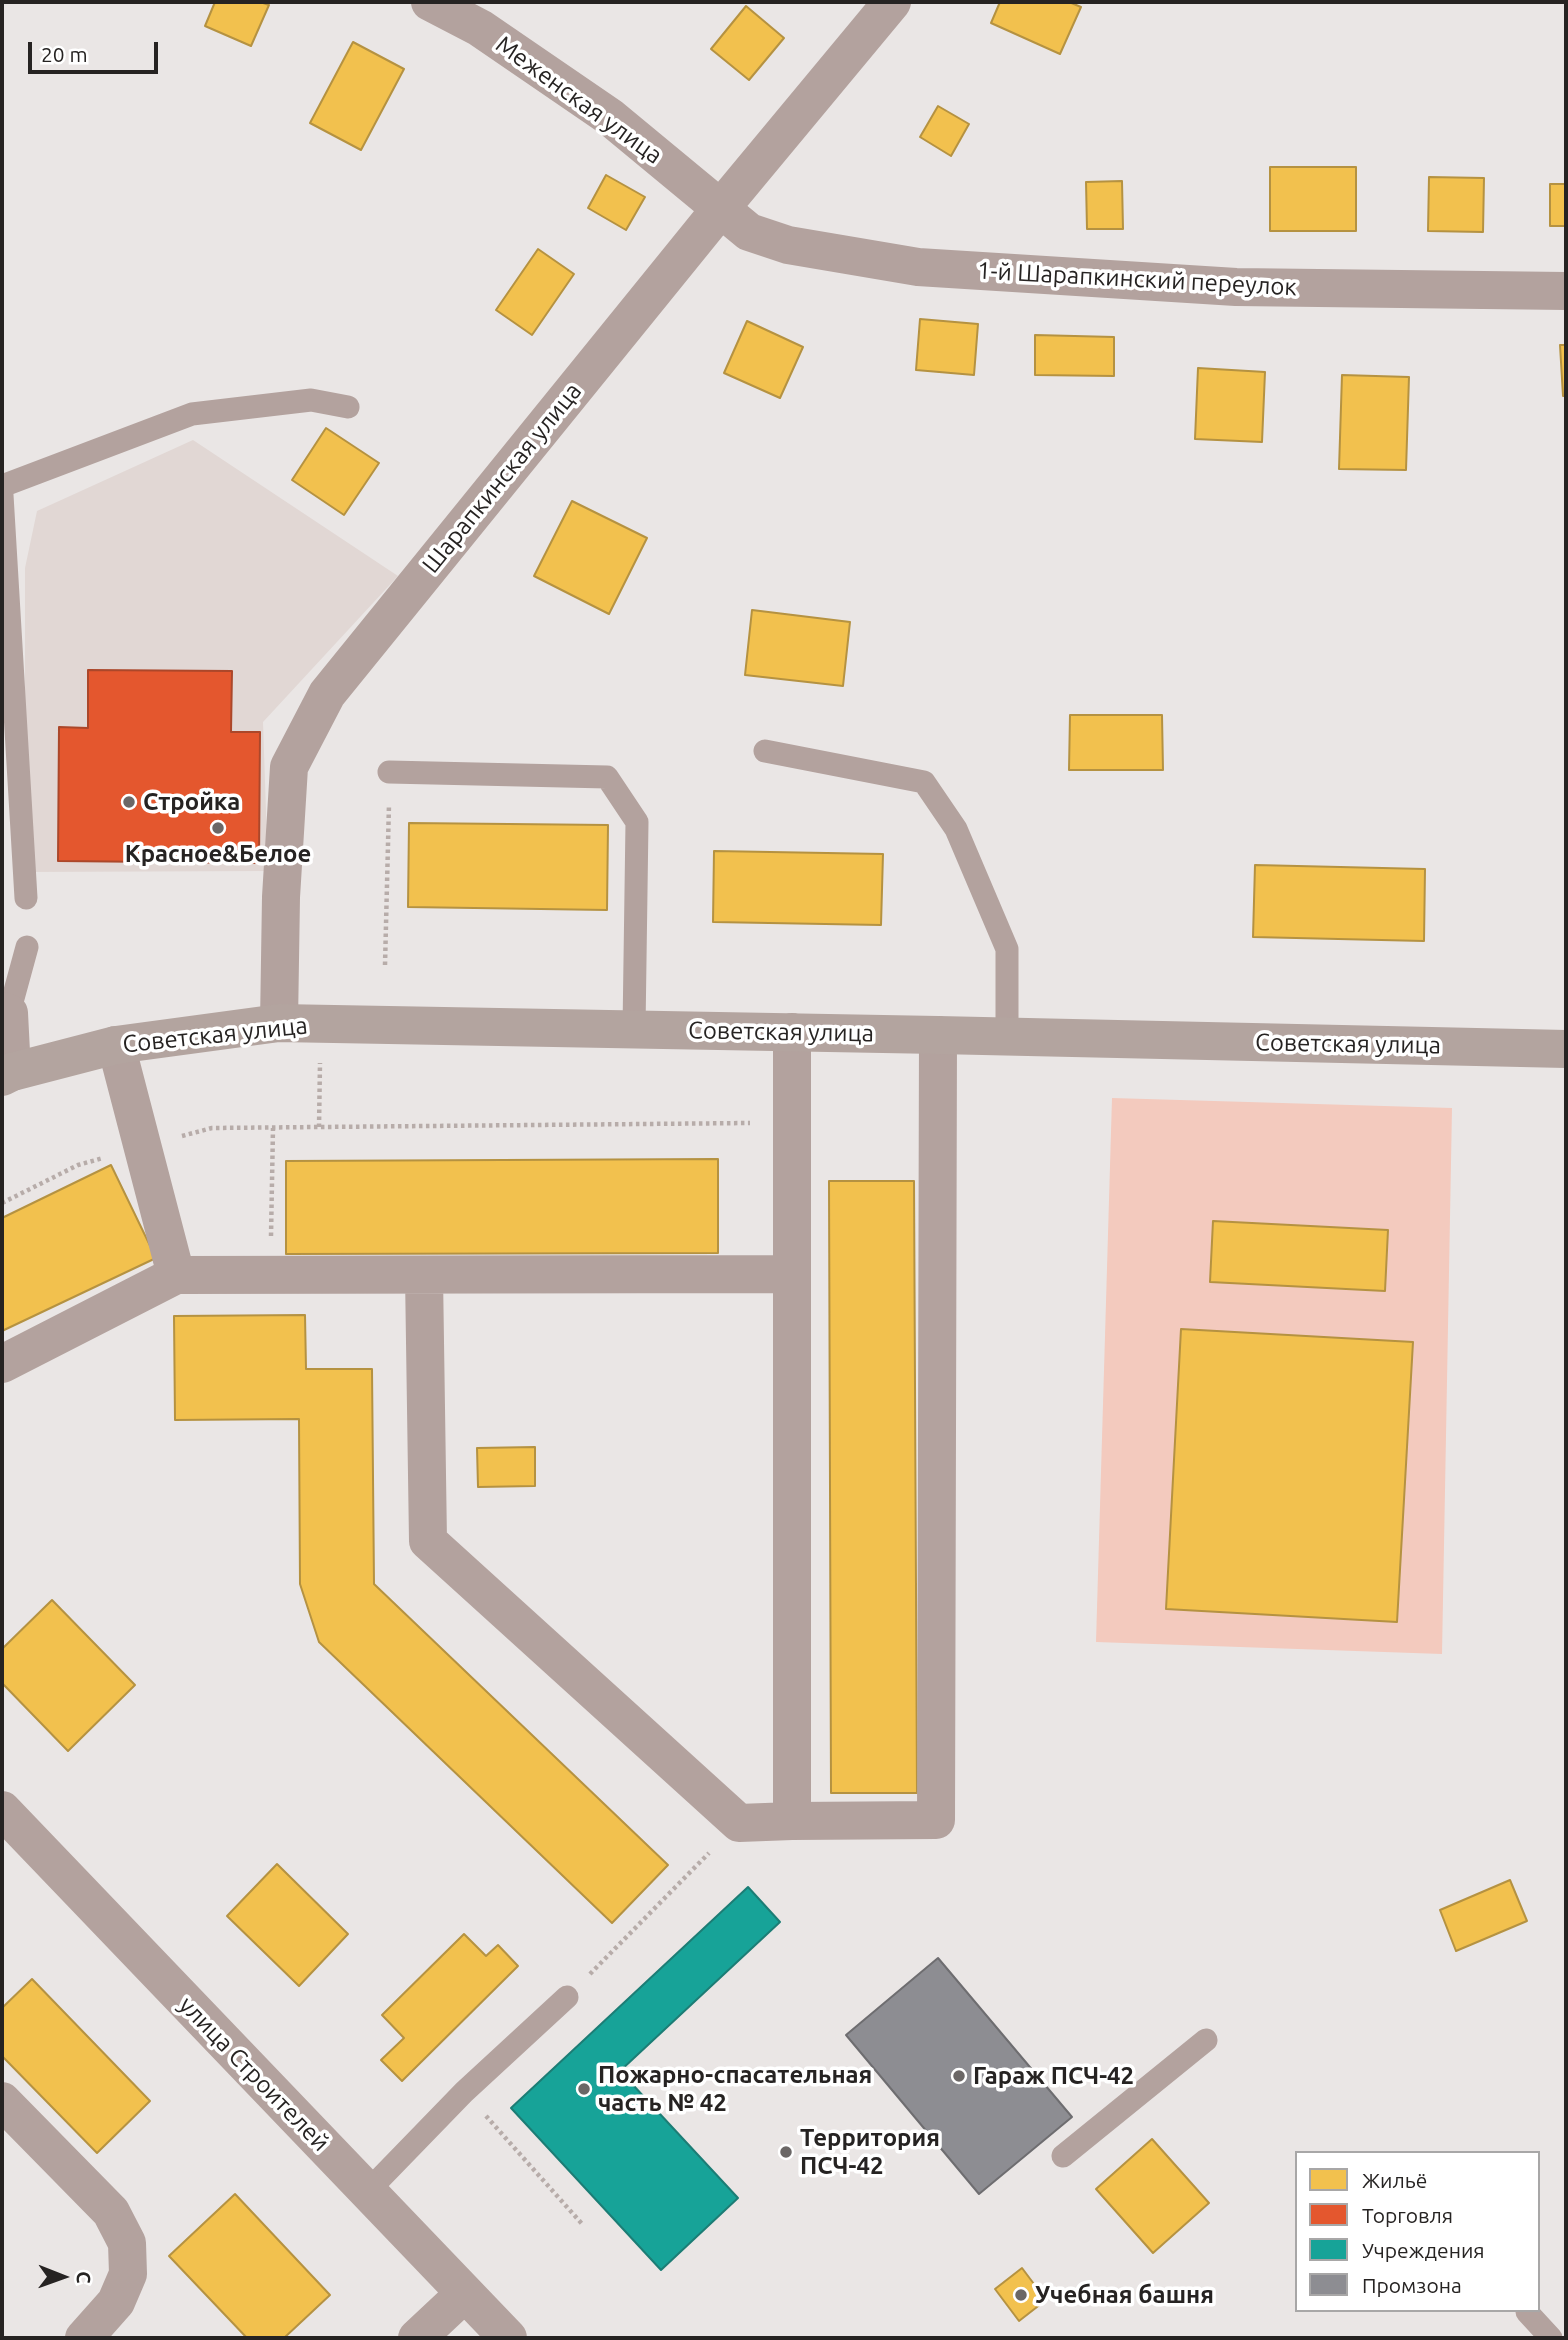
<!DOCTYPE html>
<html>
<head>
<meta charset="utf-8">
<style>
	body { margin:0 }
	#map { position:relative; width:1568px; height:2340px; overflow:hidden; background:#eae6e5; font-family:Ubuntu,sans-serif }
	canvas { display:block }
	.frame { position:absolute; inset:0; border:4px solid #262322; pointer-events:none }
	.legend { position:absolute; left:1295px; top:2151px; width:245px; height:161px; box-sizing:border-box; background:#fff; border:2px solid #a8a7a7; margin:0; padding:9px 12px; list-style:none; font-size:21px; color:#262322 }
	.legend li { display:flex; align-items:center; gap:14px; height:35px }
	.legend b { width:35px; border:2px solid #a8a7a7 }
	.north { position:absolute; left:28px; top:2242px; width:70px; height:70px; -webkit-text-stroke:5px #fff; paint-order:stroke; rotate:91deg; font-size:19px; font-weight:700; line-height:28px; text-align:center; color:#262322 }
	.north::after { content:''; display:block; margin:auto; width:24px; height:32px; background:#262322; clip-path:polygon(50% 0,100% 100%,50% 72%,0 100%) }
	.scale { position:absolute; left:28px; top:42px; width:130px; height:32px; box-sizing:border-box; border:4px solid #262322; border-top:0; padding-left:9px; font-size:21px; line-height:24px; white-space:nowrap; color:#262322; -webkit-text-stroke:5px #fff; paint-order:stroke }
</style>
</head>
<body>
<div id="map">
<canvas width="1568" height="2340"></canvas>
<div class="frame"></div>
<ul class="legend">
<li><b style="height:19px;background:#f2c14e"></b>Жильё</li>
<li><b style="height:19px;background:#e4572e"></b>Торговля</li>
<li><b style="height:19px;background:#17a398"></b>Учреждения</li>
<li><b style="height:19px;background:#8d8d92"></b>Промзона</li>
</ul>
<div class="north">С</div>
<div class="scale">20 m</div>
</div>
<script>
const context = document.querySelector('canvas').getContext('2d');
context.lineJoin = 'round';
function fill(path, color) { context.fillStyle = color; context.fill(path, 'evenodd'); }
function trace(path, color, width, dash) { context.strokeStyle = color; context.lineWidth = width; context.lineCap = dash ? 'butt' : 'round'; context.setLineDash(dash || []); context.stroke(path); }
function drawText(font, color, halo, rows, align = 'center') {
  context.font = font + ' Ubuntu,sans-serif'; context.lineWidth = 7; context.setLineDash([]); context.textBaseline = 'middle'; context.strokeStyle = halo; context.fillStyle = color; for (const [text, x, y, turn = 0] of rows) {
    context.save(); context.translate(x, y); context.rotate((+turn || 0) * Math.PI / 180); context.textAlign = isNaN(turn) ? turn : align; if (halo) context.strokeText(text, 0, 0); context.fillText(text, 0, 0); context.restore();
  }
}
fill(new Path2D(`
	M193 440 398 576 263 722 268 871 25 872V568L37 511Z`), '#e1d7d4');
fill(new Path2D(`
	M1112 1098 1452 1108 1442 1654 1096 1642Z`), '#f3cabe');
const homes = new Path2D(`
	M215 2H260L269 5 251 46 205 26Z
	M1000 2H1069L1081 7 1060 54 991 23Z
	M746 6 784 38 749 80 711 49Z
	M353 42 404 69 361 150 310 123Z
	M938 106 969 124 951 156 920 137Z
	M1270 167H1356V231H1270Z
	M606 175 645 197 626 230 588 208Z
	M1429 177 1484 178 1483 232 1428 231Z
	M1122 181 1123 229H1087L1086 182Z
	M1550 184H1566V226H1550Z
	M538 249 574 274 532 335 496 310Z
	M920 319 978 324 974 375 916 370Z
	M747 321 803 347 780 398 724 373Z
	M1035 335 1114 337V376L1035 375Z
	M1560 345H1566V396H1563Z
	M1198 368 1265 372 1262 442 1195 439Z
	M1342 375 1409 377 1406 470 1339 469Z
	M326 428 379 463 344 515 292 480Z
	M572 501 647 538 609 614 534 576Z
	M752 610 850 622 843 686 745 675Z
	M1070 715H1162L1163 770H1069Z
	M409 823 608 825 607 910 408 907Z
	M714 851 883 854 881 925 713 922Z
	M1255 865 1425 869 1424 941 1253 937Z
	M718 1159V1253L286 1254V1161Z
	M111 1165 156 1258 2 1331V1218Z
	M829 1181H914L917 1793H831Z
	M1213 1221 1388 1230 1385 1291 1210 1282Z
	M305 1315 306 1369H372L374 1584 668 1865 612 1923 319 1642 300 1584 299 1419 175 1420 174 1316Z
	M1181 1329 1413 1342 1397 1622 1166 1609Z
	M535 1447V1486L478 1487 477 1448Z
	M52 1600 135 1685 68 1751 2 1683V1649Z
	M277 1864 348 1934 299 1986 227 1916Z
	M1510 1880 1527 1921 1456 1951 1440 1910Z
	M464 1934 486 1956 498 1945 518 1966 402 2081 381 2060 404 2038 382 2015Z
	M32 1979 150 2101 97 2153 2 2056V2008Z
	M1152 2139 1209 2203 1153 2253 1096 2189Z
	M235 2194 330 2295 284 2338H247L169 2256Z
	M1022 2268 1046 2300 1019 2321 995 2289Z`);
fill(homes, '#f2c14e');
trace(homes, '#b59241', 2);
const shops = new Path2D(`
	M88 670 232 671 231 732H260L259 863 58 861 59 727 88 728Z`);
fill(shops, '#e4572e');
trace(shops, '#ab472a', 2);
const public = new Path2D(`
	M748 1887 780 1922 620 2071 738 2198 661 2270 511 2108Z`);
fill(public, '#17a398');
trace(public, '#1c7d75', 2);
const industry = new Path2D(`
	M938 1958 1072 2117 979 2194 846 2035Z`);
fill(industry, '#8d8d92');
trace(industry, '#6e6d70', 2);
trace(new Path2D(`
	M385 965 389 804
	M319 1127 320 1063
	M182 1136 212 1128 750 1123
	M2 1203 78 1165 103 1158
	M271 1236 273 1128
	M590 1974 709 1853
	M486 2116 583 2225`), '#b7aca9', 4.5, [3.5, 3.5]);
trace(new Path2D(`
	M2 486 192 414 311 400 348 407
	M2 495 26 898
	M765 751 924 782 956 829 1007 949V1036
	M389 772 607 777 637 822 634 1029
	M9 1013 27 947
	M1063 2156 1206 2040
	M367 2192 464 2092 567 1997
	M1527 2312 1551 2338`), '#b3a29e', 23);
trace(new Path2D(`
	M430 2 480 28 610 117 749 232 788 245 918 267 1236 287 1566 291
	M2 1011 9 1013 12 1072
	M279 1023 281 897 289 767 327 694 721 208 892 2
	M792 1032V1821L936 1820 938 1035
	M116 1045 176 1275
	M424 1275 428 1541 739 1823 792 1821
	M2 1364 176 1275 791 1274
	M2 1810 508 2338
	M2 2101 111 2212 127 2243 128 2274 116 2302 84 2338
	M417 2338 464 2294`), '#b3a29e', 38);
trace(new Path2D(`
	M2 1077 12 1072 116 1045 279 1023 938 1035 1566 1049`), '#b3a49f', 38);
for (const [x, y, r, color] of [
	[129,802,7,"#6b6766"],
	[218,828,7,"#6b6766"],
	[959,2076,7,"#6b6766"],
	[584,2089,7,"#6b6766"],
	[786,2152,7,"#6b6766"],
	[1021,2295,7,"#6b6766"]
]) { const dot = new Path2D(); dot.arc(x, y, r, 0, 2 * Math.PI); context.fillStyle = color; context.fill(dot); trace(dot, '#fff', 2.5); }
drawText('24px', '#262322', '#fff', [
	["Меженская улица",579,100,36],
	["1-й Шарапкинский переулок",1137,279,3],
	["Шарапкинская улица",502,478,-51],
	["Советская улица",781,1032,1],
	["Советская улица",215,1035,-6],
	["Советская улица",1348,1044,1],
	["улица Строителей",254,2074,46]
]);
drawText('bold 24px', '#262322', '#fff', [
	["Стройка",143,802],
	["Красное&Белое",218,854,"center"],
	["Пожарно-спасательная",598,2075],
	["часть № 42",598,2103],
	["Гараж ПСЧ-42",973,2076],
	["Территория",800,2138],
	["ПСЧ-42",800,2166],
	["Учебная башня",1035,2295]
], 'left');
</script>
</body>
</html>
